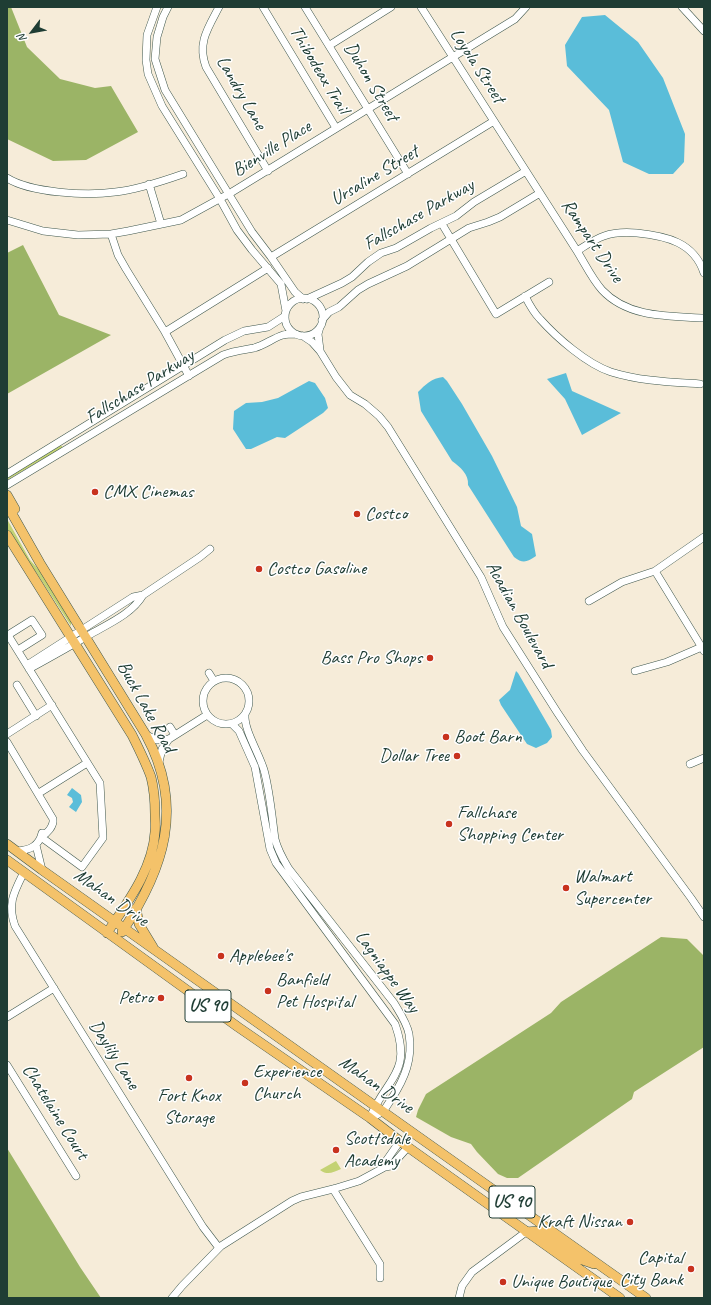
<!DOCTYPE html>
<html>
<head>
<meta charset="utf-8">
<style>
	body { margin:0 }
	#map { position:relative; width:711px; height:1305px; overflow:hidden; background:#f6ecd9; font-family:Caveat,sans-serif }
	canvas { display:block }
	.frame { position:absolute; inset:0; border:8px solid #1f3d34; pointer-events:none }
	.north { position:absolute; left:12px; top:12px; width:40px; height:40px; -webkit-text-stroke:3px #fff; paint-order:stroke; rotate:238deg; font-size:11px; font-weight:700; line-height:16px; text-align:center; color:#1f3d34 }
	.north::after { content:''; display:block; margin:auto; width:14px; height:18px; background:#1f3d34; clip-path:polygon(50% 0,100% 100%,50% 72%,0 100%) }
</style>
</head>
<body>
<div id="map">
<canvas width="711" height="1305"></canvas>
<div class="frame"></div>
<div class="north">N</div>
</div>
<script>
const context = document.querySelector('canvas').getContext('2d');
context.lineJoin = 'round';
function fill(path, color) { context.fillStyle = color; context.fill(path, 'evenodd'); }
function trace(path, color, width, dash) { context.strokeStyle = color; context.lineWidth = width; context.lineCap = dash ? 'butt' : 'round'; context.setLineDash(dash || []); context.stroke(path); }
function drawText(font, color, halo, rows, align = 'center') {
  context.font = font + ' Caveat,sans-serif'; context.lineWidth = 3; context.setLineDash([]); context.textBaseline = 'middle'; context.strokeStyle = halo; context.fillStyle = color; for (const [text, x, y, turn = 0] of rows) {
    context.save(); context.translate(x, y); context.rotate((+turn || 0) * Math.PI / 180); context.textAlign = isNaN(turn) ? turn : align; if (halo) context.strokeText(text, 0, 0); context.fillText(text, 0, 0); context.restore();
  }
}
fill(new Path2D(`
	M59 445 62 446 63 448 60 451 41 460 7 480V477Z
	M7 519 30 560 40 571 71 621V626L36 572 28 563 7 529Z
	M336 1161 341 1169C333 1172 328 1176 320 1170Z`), '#c4d274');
fill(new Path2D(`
	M7 7H11L27 47 60 79 95 88 111 86 138 132 86 160 53 161 7 139Z
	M23 245 59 315 111 335 7 394V253Z
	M661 937 687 939 704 956V1047L634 1092 632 1099 518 1178H507L498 1174 477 1152 471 1144 451 1137 416 1117 418 1110 426 1094 551 1013 561 1002Z
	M7 1148 80 1267 101 1298H7Z`), '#9bb466');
fill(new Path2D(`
	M605 15 638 42 663 78 685 134 684 162 673 174H649L623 162 609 110 567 66 565 45 582 17Z
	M566 373 572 391 621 413 582 435 565 399 547 379Z
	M443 377 447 381 462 404 492 456 517 507 521 526 532 534 536 556C527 562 523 564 514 557L468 485C469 474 460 467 452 461L421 411 418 392C425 385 432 378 443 377Z
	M309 381 315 383 325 398 328 408 323 413 285 438 277 437 251 449H246L233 429 234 411 246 403 262 402 278 398Z
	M516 671 518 673 551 730 552 737 547 743 536 748 527 744 501 705 499 700 510 690Z
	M72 788 81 795 82 802 76 812 69 807 73 802 72 798 67 795Z`), '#5abdd9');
const minor = new Path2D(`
	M157 7 147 35 146 60 148 74 162 106 220 199 237 230 252 250 281 284 286 311
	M168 7 163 17 157 37 155 59 165 90 252 232 271 257 295 292 303 299
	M219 7C208 28 197 43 206 67L268 171
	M263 7 336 128
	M305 7 408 174
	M421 7 577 251C585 264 592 279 602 290 628 318 669 316 704 318
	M682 7 704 31
	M330 45 391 7
	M7 178C31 193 87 196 115 192 137 190 163 181 183 174
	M149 184 161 224
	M7 220 43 231 78 235 111 234 128 231 181 220 232 192 515 19 526 7
	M442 224 496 314 549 282
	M111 234 118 255 126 269 165 332 189 376
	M577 251C585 246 595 239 604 236 615 232 626 232 637 233 666 236 694 242 704 273
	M271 257 494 121
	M525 296C529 304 534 313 540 319 557 338 587 364 611 372 640 381 670 382 700 384
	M285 317a19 19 0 1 1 38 0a19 19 0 1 1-38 0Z
	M307 299 342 283 352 277 368 262 381 253 396 248 431 228 456 216 474 202 526 171
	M322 320 329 312 339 307 358 290 368 284 407 266 469 228 488 222 500 217 540 193
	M165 332 268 268
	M303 336 312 342 320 351 336 377 350 395 365 404 379 416 388 427 481 577 503 627 557 712 583 751 691 898 704 917
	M320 350 318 334 320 327
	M7 474 225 340 244 331 268 327 285 316
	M7 485 223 355C233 351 243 350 254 348 265 345 273 338 283 335 287 334 292 334 296 334
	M655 571 704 651
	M589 601 622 582 655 571 704 537
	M18 650 42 635 32 620 8 635 100 783 103 838 82 867 41 837
	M27 665 133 597 143 595 200 557 210 549
	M29 669C49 658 69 647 89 635 108 624 132 614 143 595
	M635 671 667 662 704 646
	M209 673 214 681
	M203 701a23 23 0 1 1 46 0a23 23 0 1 1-46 0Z
	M17 685 36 716
	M245 715C244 730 259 753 264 770 270 792 272 817 275 839 278 851 283 859 289 869L394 1003C400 1013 407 1023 409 1034 413 1058 405 1078 392 1098 389 1102 387 1107 383 1111 380 1114 374 1116 370 1118
	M232 724 239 731 255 767 270 849 276 863 395 1024C413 1074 385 1079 370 1118
	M170 727 175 735
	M7 734 52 705
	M146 735 157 740 169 739 207 715
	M7 742 53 819C54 826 47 834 41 837
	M159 762 162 749 169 739
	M690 764 704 758
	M39 793 87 763
	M36 845 42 870
	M17 851C30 850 39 846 42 833
	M24 872C14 892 7 904 15 926L203 1227 219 1248
	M7 1017 54 988
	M7 1065 76 1176
	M385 1167 386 1161 400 1141
	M333 1189 380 1264V1278
	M172 1298 182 1286 221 1246 292 1201 301 1197 333 1189 359 1181 385 1167 391 1166 408 1147
	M459 1298 462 1286 472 1272 526 1232`);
const major = new Path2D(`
	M7 495 15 509
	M7 505 40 563 146 735C185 807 164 869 122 932
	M7 535 132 735C139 749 146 763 151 777 154 789 155 802 155 814 155 820 156 826 155 832 153 869 127 903 107 933
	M7 844 42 870 646 1298
	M7 860 238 1027 370 1118 405 1145 620 1298
	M136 908 139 924 153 947
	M526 1232 538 1231 577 1258 594 1264`);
trace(minor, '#3f574d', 8);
trace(major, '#3f574d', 10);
trace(minor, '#fff', 7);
trace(major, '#f4c26a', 9);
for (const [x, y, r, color] of [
	[95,492,4,"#c8321e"],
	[357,514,4,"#c8321e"],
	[259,569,4,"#c8321e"],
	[430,658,4,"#c8321e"],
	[446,737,4,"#c8321e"],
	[457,756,4,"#c8321e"],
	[449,824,4,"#c8321e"],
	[566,888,4,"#c8321e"],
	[221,956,4,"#c8321e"],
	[268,991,4,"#c8321e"],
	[161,998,4,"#c8321e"],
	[189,1078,4,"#c8321e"],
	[245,1083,4,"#c8321e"],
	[336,1150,4,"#c8321e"],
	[630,1222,4,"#c8321e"],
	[691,1269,4,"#c8321e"],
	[503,1282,4,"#c8321e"]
]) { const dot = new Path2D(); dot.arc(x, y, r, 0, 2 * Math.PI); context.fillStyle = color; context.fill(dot); trace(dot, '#fff', 1.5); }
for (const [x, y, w] of [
	[208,1006,46],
	[512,1202,46]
]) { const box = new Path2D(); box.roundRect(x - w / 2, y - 16, w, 32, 3); context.fillStyle = '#fff'; context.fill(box); trace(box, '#1f3d34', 1); }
drawText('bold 18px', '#1f3d34', null, [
	["US 90",208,1006],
	["US 90",512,1202]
]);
drawText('19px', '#1f3d34', '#fff', [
	["Loyola Street",477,66,57],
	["Thibodeax Trail",319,70,59],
	["Duhon Street",371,82,59],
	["Landry Lane",241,93,60],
	["Bienville Place",272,149,-32],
	["Ursaline Street",375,176,-31],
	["Fallschase Parkway",419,215,-30],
	["Rampart Drive",592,241,56],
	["Fallschase Parkway",140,387,-32],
	["Acadian Boulevard",519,615,61],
	["Buck Lake Road",146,707,61],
	["Mahan Drive",111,898,35],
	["Lagniappe Way",387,972,54],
	["Daylily Lane",114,1055,58],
	["Mahan Drive",376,1085,35],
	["Chatelaine Court",55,1112,58]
]);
drawText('19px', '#1f3d34', '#fff', [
	["CMX Cinemas",103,492],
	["Costco",365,514],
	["Costco Gasoline",267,569],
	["Bass Pro Shops",422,658,"right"],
	["Boot Barn",454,737],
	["Dollar Tree",449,756,"right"],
	["Fallchase",457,813],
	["Shopping Center",457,835],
	["Walmart",574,877],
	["Supercenter",574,899],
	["Applebee's",229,956],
	["Banfield",276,980],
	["Pet Hospital",276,1002],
	["Petro",153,998,"right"],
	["Experience",253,1072],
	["Church",253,1094],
	["Fort Knox",189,1096,"center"],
	["Storage",189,1118,"center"],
	["Scottsdale",344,1139],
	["Academy",344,1161],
	["Kraft Nissan",622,1222,"right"],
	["Capital",683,1258,"right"],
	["City Bank",683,1280,"right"],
	["Unique Boutique",511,1282]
], 'left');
</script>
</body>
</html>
